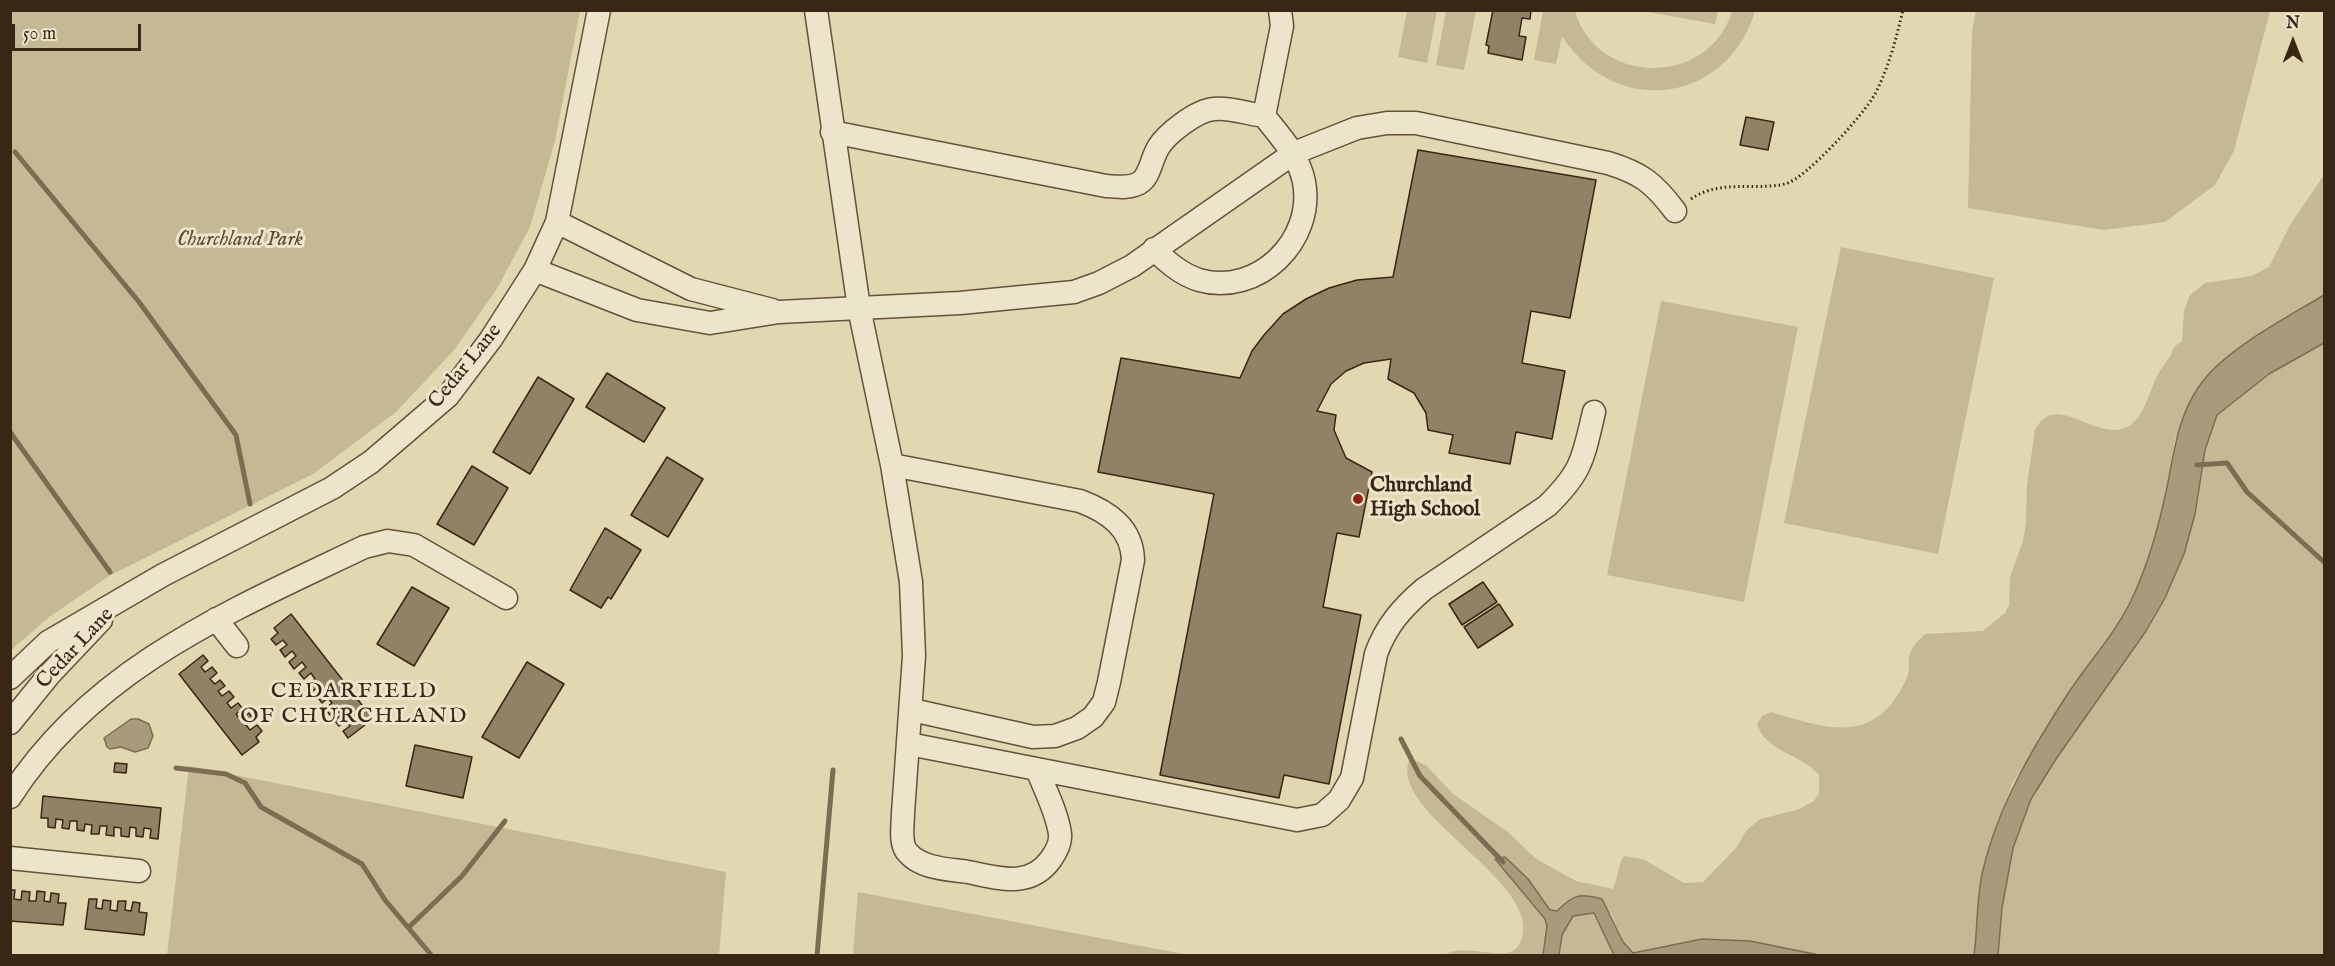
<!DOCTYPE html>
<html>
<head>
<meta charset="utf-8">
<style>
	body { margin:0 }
	#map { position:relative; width:2335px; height:966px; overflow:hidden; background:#e1d7b0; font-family:"IM FELL English",serif }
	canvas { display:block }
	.frame { position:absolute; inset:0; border:12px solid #3a2614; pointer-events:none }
	.north { position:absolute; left:2263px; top:12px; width:60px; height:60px; -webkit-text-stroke:4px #ece5cc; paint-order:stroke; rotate:0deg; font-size:16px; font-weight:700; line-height:24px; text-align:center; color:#3a2614 }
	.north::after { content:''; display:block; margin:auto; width:21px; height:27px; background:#3a2614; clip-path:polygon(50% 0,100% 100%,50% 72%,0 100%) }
	.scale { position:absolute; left:12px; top:24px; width:129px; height:27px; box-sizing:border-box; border:3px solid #3a2614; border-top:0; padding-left:8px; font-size:18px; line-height:21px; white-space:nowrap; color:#3a2614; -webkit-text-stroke:4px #ece5cc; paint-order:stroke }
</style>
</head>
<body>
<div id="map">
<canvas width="2335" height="966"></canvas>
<div class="frame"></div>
<div class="north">N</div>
<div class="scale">50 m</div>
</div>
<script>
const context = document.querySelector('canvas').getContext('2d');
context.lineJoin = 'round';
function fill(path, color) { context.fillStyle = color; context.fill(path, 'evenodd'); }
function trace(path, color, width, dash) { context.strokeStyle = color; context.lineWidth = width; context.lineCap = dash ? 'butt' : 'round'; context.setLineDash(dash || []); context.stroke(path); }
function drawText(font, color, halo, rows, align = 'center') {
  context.font = font + ' "IM FELL English",serif'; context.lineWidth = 6; context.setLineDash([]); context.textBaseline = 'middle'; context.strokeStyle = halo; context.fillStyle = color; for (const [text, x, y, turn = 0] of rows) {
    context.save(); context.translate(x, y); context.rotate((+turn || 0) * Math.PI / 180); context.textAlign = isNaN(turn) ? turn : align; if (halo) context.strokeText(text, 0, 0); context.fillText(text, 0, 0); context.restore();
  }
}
fill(new Path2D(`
	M11 10 580 11 555 141 530 227 498 287 455 349 396 412 313 474 109 576 48 618 11 650Z
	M1407 11H1437L1427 63 1398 57Z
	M1446 11H1476L1464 70 1436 65Z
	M1543 11H1575C1597 87 1710 87 1732 11H1755C1727 105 1614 118 1562 36L1556 64 1534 60Z
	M1643 11 1718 10V11L1715 24Z
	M1976 11H2270L2234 151 2215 185 2165 222 2104 230 1968 208 1972 31Z
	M2324 175V295L2263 333 2175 439 2165 499 2151 551 2134 594 2119 622 2068 694 2012 784 1983 868 1974 955H1819L1750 941 1702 939 1633 954 1623 942 1611 913 1550 910 1528 879 1495 859 1544 919 1547 925 1543 955H1445C1464 941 1508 965 1519 945 1553 885 1383 813 1410 758L1427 766 1453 794 1508 832 1535 858 1576 881 1613 889C1618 877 1618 865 1624 856L1643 859 1684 883 1703 882 1736 848 1746 831 1760 819 1797 810 1814 801 1819 793V775C1802 754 1765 752 1757 724L1762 716 1771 712C1828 729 1873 746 1905 682 1916 659 1898 659 1925 634L1983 631 2005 613 2009 605 2010 577 2023 541 2026 523 2027 485 2035 430C2056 389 2096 443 2127 427 2146 417 2149 388 2160 371 2165 363 2171 357 2174 347L2182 341 2184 311 2190 295 2205 283 2252 276 2269 267 2290 225Z
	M1841 247 1994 278 1938 554 1784 523Z
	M1661 301 1798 327 1744 602 1607 575Z
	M2324 343V955L1998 956 2002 908 2013 848 2031 799 2056 759 2146 631 2165 598 2184 554 2195 514 2205 450 2217 415 2269 374Z
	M189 766 726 872 719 955H167Z
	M858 892 1189 955H853Z
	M1594 913 1614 955 1559 956 1562 935 1573 915Z`), '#c5b995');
const water = new Path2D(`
	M2324 295V343L2269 374 2217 415 2205 450 2195 514 2184 554 2165 598 2146 631 2056 759 2031 799 2013 848 2002 908 1998 955H1974C1978 927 1976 899 1983 870 1998 806 2032 749 2067 695 2089 661 2119 630 2135 592 2148 563 2157 532 2164 501 2174 459 2175 417 2203 381 2228 348 2288 317 2324 295Z
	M131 719H138L149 724 153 736 148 748 135 752 121 747 110 749 107 747 104 738Z
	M1505 857 1528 879 1550 910 1557 911C1574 894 1579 893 1602 899L1623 942 1633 953 1702 939 1750 941 1819 955H1614L1594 913 1573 916 1562 935 1559 955H1543L1547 926 1545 919 1495 859Z`);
fill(water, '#a89b7b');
trace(water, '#7c6c52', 1.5);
trace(new Path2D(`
	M15 152 139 302 236 435 250 504
	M10 432 110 572
	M2197 465 2227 463 2247 492 2324 562
	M1401 739 1420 776 1503 862
	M176 768 226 774 245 783 261 807 362 864 385 900 432 956
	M409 927 462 876 505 821
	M817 956 833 770`), '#7c6c52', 5);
const building = new Path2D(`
	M1493 10H1531L1530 19 1522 18 1519 36 1526 37 1522 60 1488 53 1489 46 1486 45Z
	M1746 117 1774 122 1768 150 1740 145Z
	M1418 150 1596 180 1570 318 1531 311 1522 363 1565 371 1552 439 1516 432 1510 464 1449 453 1453 435 1428 430 1426 413 1414 393 1388 379 1391 359 1364 363 1346 371 1331 384 1317 411 1336 415 1334 430 1346 458 1372 472 1359 537 1337 533 1323 607 1361 615 1329 784 1284 775 1279 798 1160 775 1214 494 1098 472 1121 358 1240 378 1252 351 1264 335 1283 314 1306 299 1329 288 1357 280 1393 277Z
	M607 373 665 408 644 442 586 407Z
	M538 377 574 399 530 474 493 452Z
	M667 457 703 479 668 537 631 515Z
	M472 466 508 488 474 545 437 524Z
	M605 528 641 550 611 599 608 597 601 608 570 590Z
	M1483 582 1497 602 1462 625 1449 604Z
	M412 587 449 608 414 666 377 644Z
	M1499 604 1513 625 1478 648 1464 627Z
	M291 614 373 719 348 738 343 731 350 726 346 721 339 726 334 720 341 715 337 709 330 715 325 709 332 703 328 698 322 703 317 696 324 690 320 685 313 691 308 684 315 679 311 673 304 679 299 673 306 667 302 662 294 669 289 662 296 656 292 651 285 657 280 650 287 645 283 640 276 645 271 639 278 633 274 628Z
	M203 655 208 661 201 667 205 672 212 667 217 673 210 679 215 684 220 680 225 686 218 691 222 696 229 691 234 697 227 703 231 708 238 703 243 709 236 714 241 720 249 713 254 720 246 725 250 730 257 725 262 731 256 737 259 742 242 755 179 674Z
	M527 662 564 684 519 758 482 737Z
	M415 745 472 757 463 798 406 786Z
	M115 763 127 764 126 773 114 772Z
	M43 796 161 808 158 839 150 838 151 829 144 828 143 837 136 836V828L130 827 129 837 121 836V828L114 827V836L106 835 107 826H100L99 834H91L92 825 85 824 84 831 77 830V821H70L69 829 62 828 63 820 56 819 55 828 48 827V818H41Z
	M10 890H15L14 899 21 900 22 891 30 892 29 901H36L37 891 45 892 44 901 50 902 51 893 59 894 58 903H66L63 925 10 921Z
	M89 899H97L96 908 102 909 103 900 111 901 110 910 117 911 118 901H126L125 910 131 911 133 902 140 903 139 912 147 913 144 935 85 929Z`);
fill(building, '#918265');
trace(building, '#3a2614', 1.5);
const minor = new Path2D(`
	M816 10 859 308 892 465 911 582 914 656 903 813C903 825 899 844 908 853 922 869 949 869 968 872 998 878 1030 889 1051 859 1056 852 1061 843 1060 834 1057 812 1045 790 1037 769
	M832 132 1106 186C1117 187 1133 189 1142 181 1150 174 1152 158 1158 148 1166 134 1197 110 1214 109 1229 107 1249 114 1264 116
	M557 222 691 289 772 310
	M1154 249C1168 263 1181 274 1199 280 1258 297 1315 240 1304 182 1299 156 1280 136 1264 116L1282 26 1280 10
	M535 270 637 310 710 323 779 312 960 303 1074 292 1099 283 1132 266 1294 153 1357 128 1387 123H1416L1608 163C1641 173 1654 183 1675 211
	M892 465 1080 501C1109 512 1132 528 1133 560L1109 682 1104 702 1093 717 1077 728 1055 736 1033 737 912 710
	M216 619 237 646
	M10 678 48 642 163 575 332 488 371 462 448 396 491 339 535 270 557 222 599 10
	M10 723 49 675 101 620
	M909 744 1297 820 1322 815 1339 800 1352 778 1376 654C1386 626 1402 608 1424 589L1547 506C1583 471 1583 458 1594 412
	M10 797C93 667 231 611 364 547L388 541 414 545 506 598
	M10 858 139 871`);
trace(minor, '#64523b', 25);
trace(new Path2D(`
	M1691 199C1720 179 1753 191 1785 184 1806 179 1865 113 1875 94 1889 67 1896 39 1903 10`), '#3a2614', 3, [1.5, 3]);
trace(minor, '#ece5cc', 22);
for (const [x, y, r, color] of [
	[1358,499,6,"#8f2418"]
]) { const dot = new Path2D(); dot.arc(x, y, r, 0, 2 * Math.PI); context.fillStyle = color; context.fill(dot); trace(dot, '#ece5cc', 2); }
drawText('italic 21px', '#5d4b34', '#ece5cc', [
	["Churchland Park",240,241]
]);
drawText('21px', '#3a2614', '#ece5cc', [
	["Cedar Lane",466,367,-51],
	["Cedar Lane",76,649,-47]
]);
drawText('bold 21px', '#3a2614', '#ece5cc', [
	["Churchland",1370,487],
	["High School",1370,511]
], 'left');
context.letterSpacing = '1.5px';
drawText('22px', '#3a2614', '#ece5cc', [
	["CEDARFIELD",354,692],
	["OF CHURCHLAND",354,717]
]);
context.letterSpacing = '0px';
</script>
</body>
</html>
